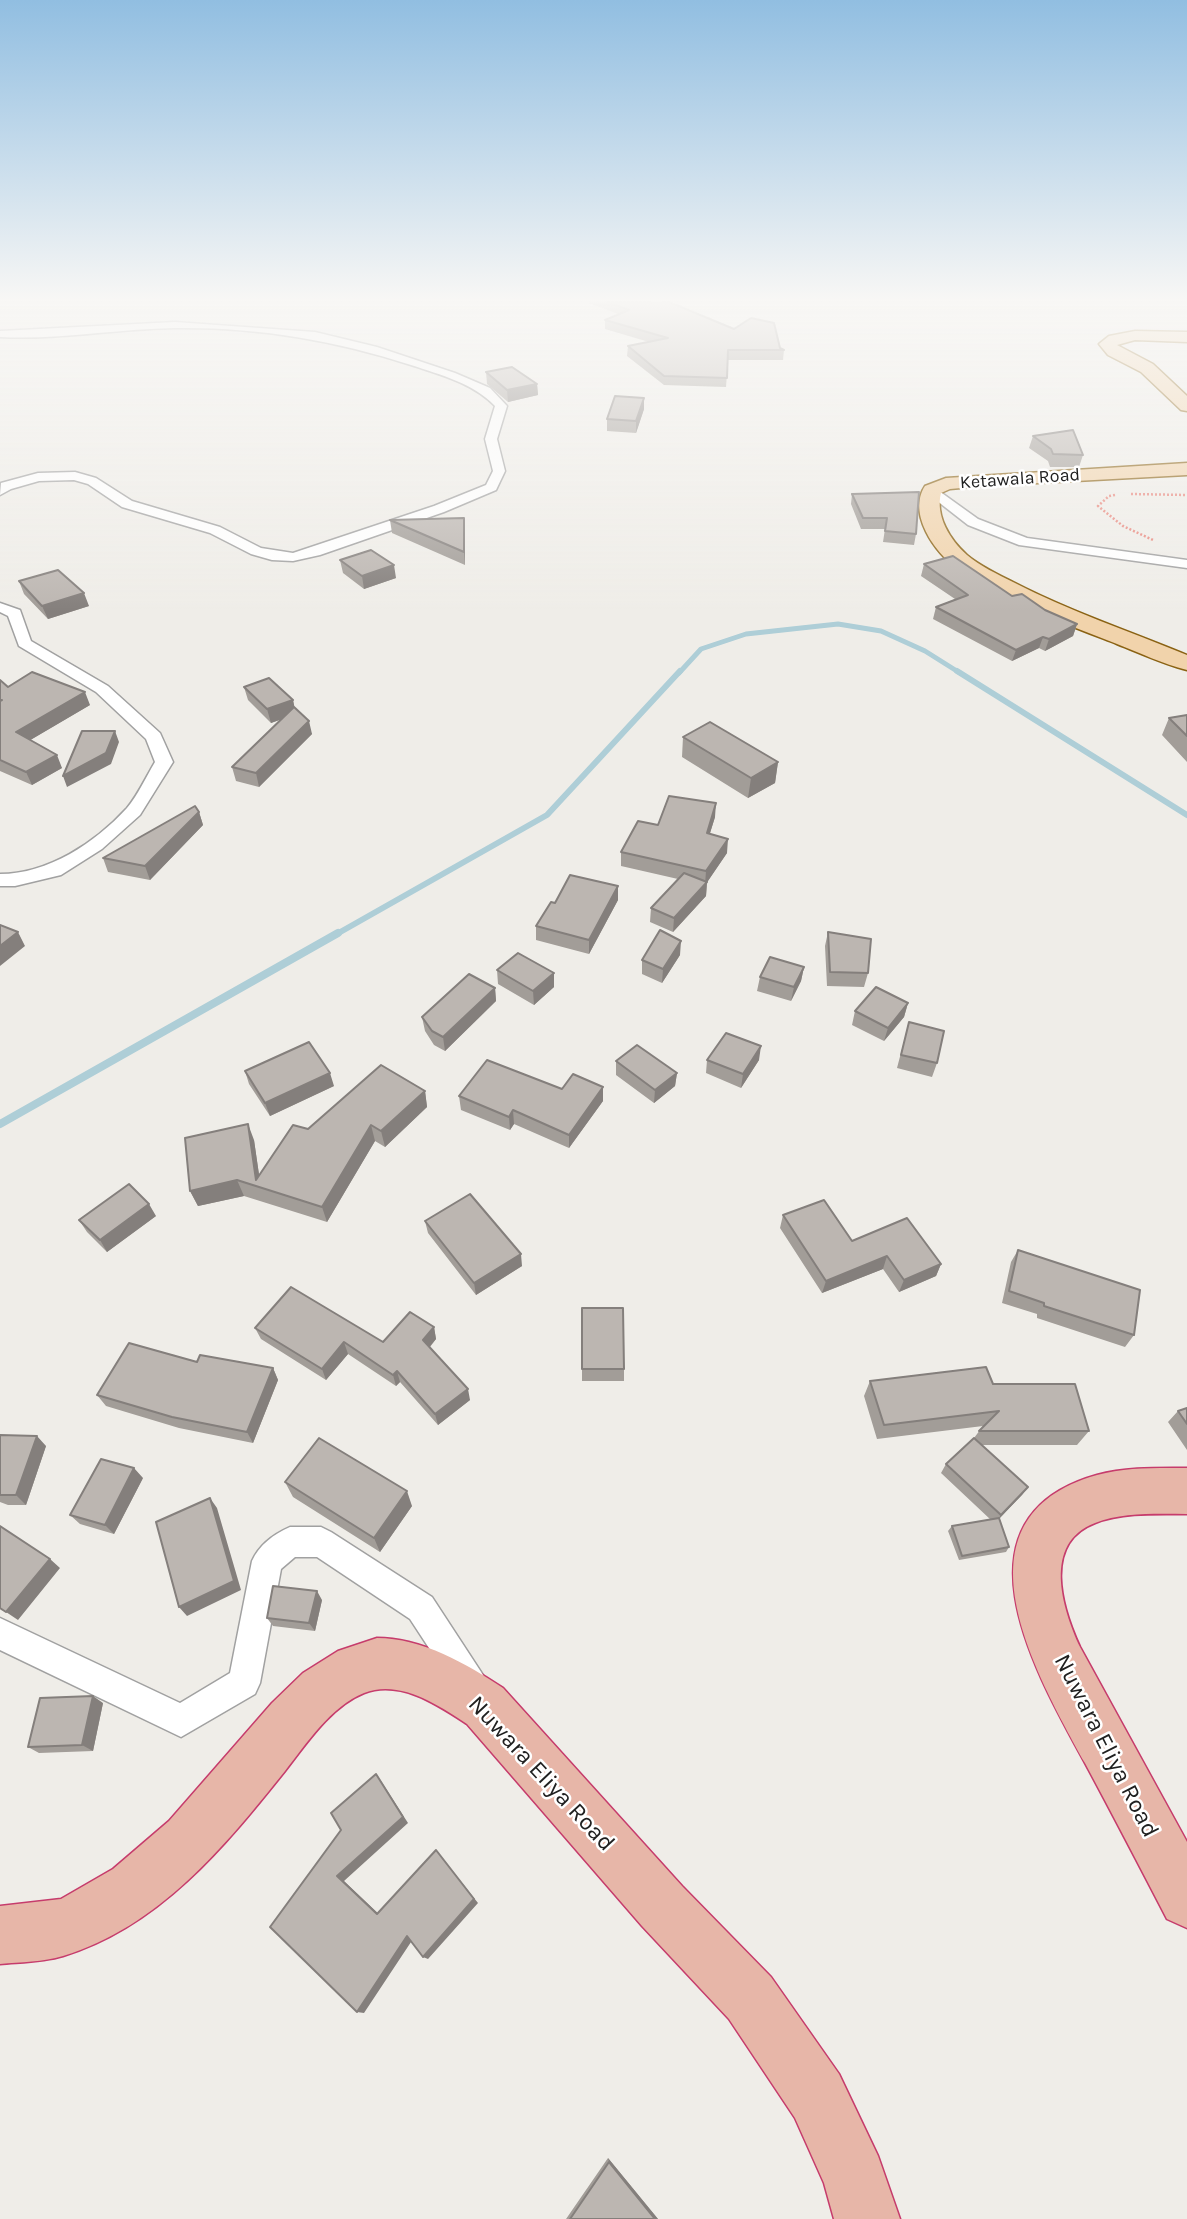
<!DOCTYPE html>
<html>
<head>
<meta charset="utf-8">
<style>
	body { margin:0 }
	canvas { display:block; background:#efede8 }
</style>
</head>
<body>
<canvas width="1187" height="2219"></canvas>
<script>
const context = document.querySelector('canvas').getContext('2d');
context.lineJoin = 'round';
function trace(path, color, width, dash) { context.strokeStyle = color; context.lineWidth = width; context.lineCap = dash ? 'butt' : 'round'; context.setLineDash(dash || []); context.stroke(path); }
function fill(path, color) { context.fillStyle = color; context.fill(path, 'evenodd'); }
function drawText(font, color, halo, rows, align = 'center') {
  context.font = font + ' Karla,sans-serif'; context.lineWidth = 5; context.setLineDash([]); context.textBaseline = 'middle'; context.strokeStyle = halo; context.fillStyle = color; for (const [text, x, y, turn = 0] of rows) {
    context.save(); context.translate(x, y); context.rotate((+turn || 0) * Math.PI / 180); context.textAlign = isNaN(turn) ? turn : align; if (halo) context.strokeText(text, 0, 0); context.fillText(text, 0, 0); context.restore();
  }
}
trace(new Path2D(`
	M679 673 701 649 746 634 838 624 881 631 925 651 960 673`), '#aeced7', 5);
trace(new Path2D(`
	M957 671 1187 815
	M335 935 547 815 680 671`), '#aeced7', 6);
trace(new Path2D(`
	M0 1124 338 933`), '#aeced7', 8);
const minor = new Path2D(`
	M175 322 315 332 377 347 455 373 490 388 507 406 497 439 505 471 496 490 444 512 320 555 293 561 272 560 251 554 210 533 122 507 88 484 74 480 39 481 11 489 0 495 1 483 38 473 75 472 96 478 132 501 220 527 261 548 293 553 434 506 486 485 493 471 485 439 495 406C473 383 441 375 411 365 334 340 256 327 175 328 117 329 58 340 0 337V331Z
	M932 486 978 519 1027 538 1187 560V568L1019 545 968 525 927 493 926 490Z
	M0 603 20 610 31 641 108 686 160 733 173 762 140 815 102 849 61 875 15 886H0V874C48 874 95 843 127 808 138 795 146 777 155 762L146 739 96 692 19 646 8 616 0 612Z
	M290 1527H321L331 1532 432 1597 483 1675 488 1686 483 1697 472 1702 461 1697 410 1619 317 1557H295L281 1569 260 1683 255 1694 181 1737 0 1650V1618L180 1703 230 1673 252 1561C259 1545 274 1534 290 1527Z`);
const primary = new Path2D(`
	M1135 331 1187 332V342L1135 340 1117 345 1153 364 1187 396V411L1181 410 1141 372 1108 355 1099 344 1109 336Z
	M1187 463V475L983 486 950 489 941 493C935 516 950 540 967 555 980 566 997 574 1013 582 1069 611 1129 631 1187 655V670C1163 664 1140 653 1117 644 1063 623 1005 602 957 568 935 553 907 513 925 486L946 478Z`);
const trunk = new Path2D(`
	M1187 1468V1514C1158 1514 1123 1512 1095 1523 1042 1543 1062 1608 1080 1647L1187 1842V1928L1167 1919C1140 1867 1113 1815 1085 1763 1037 1675 945 1518 1097 1475 1126 1467 1157 1468 1187 1468Z
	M377 1638C422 1638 467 1664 503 1688L682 1886 771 1977 839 2074 878 2156 900 2219H834L824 2183 795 2118 729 2019 642 1926 467 1724C438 1705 400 1679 364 1693 331 1706 306 1744 285 1771 225 1846 159 1927 63 1956 43 1962 21 1962 0 1964V1906L61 1899 113 1869 169 1821 272 1703 303 1673 338 1651Z`);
trace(minor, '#a1a1a1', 3);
trace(primary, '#8a6213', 3);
trace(trunk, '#c63c6c', 3);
trace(new Path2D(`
	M1131 494 1187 495
	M1115 495 1109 496 1098 506 1123 526 1153 540`), '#e9897f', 2.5, [2, 2]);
fill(minor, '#fff');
fill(primary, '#f1d3ab');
fill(trunk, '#e7b6a8');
fill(new Path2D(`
	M589 302H650L780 348 784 350 783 360H728L726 387 664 385 627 356 628 346 649 342 605 329V320L618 314 589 303Z
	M486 372 537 384 538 395 508 402 487 384Z
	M644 398V409L636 433 607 431V419Z
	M1033 436 1083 455 1079 467H1050L1048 461 1029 448Z
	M852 494 916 534 914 545 883 542 885 529H861L851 504Z
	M390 520 465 531V565L392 533Z
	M340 560 396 578 364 589 343 573Z
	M924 564 1012 596 1077 624 1073 636 1045 651 1039 648 1012 661 933 619 936 607 955 599 921 576Z
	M19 581 89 606 48 619 24 594Z
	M0 680 8 687 90 705 30 740 62 768 32 785 0 771Z
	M244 687 293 700 294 707 312 734 259 787 236 781 232 767 282 719 271 723 248 700Z
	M1187 715V762L1162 735 1169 718Z
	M683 737 778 762 775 783 748 798 682 757Z
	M199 812 203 825 150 880 108 872 103 858Z
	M715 817 710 833 727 853 707 882 706 896 673 932 650 922 651 908 678 879 621 866V852L658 825Z
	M618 900 589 954 536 940V926L555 903Z
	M828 932 868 973 864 987 827 986 825 946Z
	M680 955 662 983 642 974V960Z
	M804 967 801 981 791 1001 757 991 760 977Z
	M497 970 554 973V987L534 1005 498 984Z
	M495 988 496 1001 445 1051 434 1045 425 1031 422 1017Z
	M908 1003 904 1017 884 1041 852 1025 855 1011Z
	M909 1022 937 1063 932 1077 897 1068Z
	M707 1060H759L741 1088 706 1073Z
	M616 1061 677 1073 675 1086 654 1103 616 1075Z
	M245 1071 334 1086 270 1116 249 1084Z
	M562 1089 603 1101 569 1148 514 1124 510 1130 461 1110 459 1096Z
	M425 1091 427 1107 385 1147 375 1141 327 1222 244 1196 198 1206 190 1191 254 1140 259 1175 308 1129Z
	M783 1215 852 1241 941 1264 936 1276 899 1292 883 1269 822 1293 780 1228Z
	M156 1216 107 1252 87 1232 79 1220Z
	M425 1221 522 1266 476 1295 428 1233Z
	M1018 1250 1134 1335 1125 1347 1037 1318V1314L1002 1303 1011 1262Z
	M582 1308 624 1369V1381H582Z
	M434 1327 436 1339 430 1347 470 1400 438 1425 400 1382 396 1386 348 1354 326 1380 261 1339 255 1328 383 1342Z
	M197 1362 273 1368 278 1380 253 1443 179 1428 106 1406 97 1395Z
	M870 1381 993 1384 1089 1431 1077 1445H982L1028 1487 999 1519 1009 1547 1006 1552 959 1560 948 1531 952 1526 991 1520 941 1473 946 1464 974 1438 983 1426 877 1439 864 1396Z
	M1187 1408V1450L1168 1422 1178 1411Z
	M0 1435 46 1446 26 1505H8L0 1502Z
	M143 1478 114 1534 80 1524 70 1515Z
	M285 1482 412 1506 380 1552 293 1497Z
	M322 1600 315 1631 273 1626 267 1618Z
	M103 1703 93 1751 39 1753 28 1747Z
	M608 2158 658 2219H566Z`), '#a29d98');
fill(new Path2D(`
	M537 384 538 395 508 402 507 390Z
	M644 398V409L636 433V421Z
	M464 518 465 531V565L464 552Z
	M394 565 396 578 364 589 362 576Z
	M84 593 89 606 48 619 42 606Z
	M1077 624 1073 636 1045 651 1049 639Z
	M1043 637 1039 648 1012 661 1016 650Z
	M85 692 90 705 22 745 16 732Z
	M293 700 296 714 271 723 267 709Z
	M309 721 312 734 259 787 256 773Z
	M115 731 119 742 111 764 67 787 63 776Z
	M57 755 62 768 32 785 26 772Z
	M778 762 775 783 748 798 751 778Z
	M716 803 715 817 706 846 707 833Z
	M199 812 203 825 150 880 145 866Z
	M728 839 727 853 706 884 707 882 706 896 673 932 674 918 705 885 706 871Z
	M618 886V900L589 954V940Z
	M18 932 25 946 0 966V946Z
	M681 941 680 955 662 983 663 969Z
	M804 967 801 981 791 1001 794 987Z
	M554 973V987L534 1005 533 991Z
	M495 988 496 1001 445 1051 443 1037Z
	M908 1003 904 1017 884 1041 888 1028Z
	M761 1046 759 1060 741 1088 743 1074Z
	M330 1073 334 1086 270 1116 265 1103Z
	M677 1073 675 1086 654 1103 655 1090Z
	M603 1087V1101L569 1148V1135Z
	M425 1091 427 1107 385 1147 381 1131Z
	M513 1110 514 1124 510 1130 509 1117Z
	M248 1124 254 1140 261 1188 256 1180Z
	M371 1125 375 1141 327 1222 322 1207Z
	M237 1180 244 1196 198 1206 190 1191Z
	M149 1204 156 1216 107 1252 100 1240Z
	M521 1254 522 1266 476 1295 474 1283Z
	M887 1256 883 1269 822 1293 826 1281Z
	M941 1264 936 1276 899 1292 904 1280Z
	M434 1327 436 1339 426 1351 423 1340Z
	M344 1342 348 1354 326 1380 322 1369Z
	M273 1368 278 1380 253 1443 247 1432Z
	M397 1371 400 1382 396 1386 393 1375Z
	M468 1389 470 1400 438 1425 435 1414Z
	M37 1436 46 1446 26 1505 16 1495Z
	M134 1468 143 1478 114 1534 105 1525Z
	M1028 1487 1022 1495 995 1523 1001 1515Z
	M407 1491 412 1506 380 1552 374 1538Z
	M210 1498 217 1508 241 1590 187 1616 179 1607Z
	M50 1559 60 1568 18 1620 6 1612Z
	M317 1591 322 1600 315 1631 309 1623Z
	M93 1696 103 1703 93 1751 82 1745Z
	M376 1774 381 1781 408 1823 344 1881 383 1918 377 1914 337 1876Z
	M436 1850 478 1903 428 1959 423 1957Z
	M407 1936 413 1939 364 2013 357 2012Z
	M608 2158 658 2219H655L609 2162Z`), '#847f7c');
const building = new Path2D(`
	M608 302H650L651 303 669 302 734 329 751 318 774 323 780 348 784 350H728L727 378 664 376 628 346 668 338 605 320 629 310Z
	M512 367 537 384 507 390 486 372Z
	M615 396 644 398 636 421 607 419Z
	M1073 430 1083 455 1053 454 1051 449 1033 436Z
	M919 492 916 534 885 531 887 518H863L852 494Z
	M464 518V552L390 520Z
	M371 550 394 565 362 576 340 560Z
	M953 556 1012 596 1022 594 1045 610 1077 624 1049 639 1043 637 1016 650 936 607 968 595 924 564Z
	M58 570 84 593 42 606 19 581Z
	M32 672 85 692 16 732 57 755 26 772 0 760V701L2 700H0V680L8 687Z
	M269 678 293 700 267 709 244 687Z
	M294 707 309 721 256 773 232 767Z
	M1187 715V736L1169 718Z
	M710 722 778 762 751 778 683 737Z
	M82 731H115L106 753 63 776Z
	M669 796 716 803 707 833 728 839 706 871 621 852 638 821 658 825Z
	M195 806 199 812 145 866 103 858Z
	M684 873 707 882 674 918 651 908Z
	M570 875 618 886 589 940 536 926 551 902 555 903Z
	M0 925 18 932 0 946Z
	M660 930 681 941 663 969 642 960Z
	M828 932 871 939 868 973 830 972Z
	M518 953 554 973 533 991 497 970Z
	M770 957 804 967 794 987 760 977Z
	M469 974 495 988 443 1037 432 1031 422 1017Z
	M876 987 908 1003 888 1028 855 1011Z
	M909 1022 944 1031 937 1063 901 1055Z
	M726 1033 761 1046 743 1074 707 1060Z
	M309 1042 330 1073 265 1103 245 1071Z
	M637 1045 677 1073 655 1090 616 1061Z
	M487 1060 562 1089 573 1074 603 1087 569 1135 513 1110 509 1117 459 1096Z
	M381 1065 425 1091 381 1131 371 1125 322 1207 237 1180 190 1191 185 1138 248 1124 256 1180 293 1125 308 1129Z
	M129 1184 149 1204 100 1240 79 1220Z
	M470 1194 521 1254 474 1283 425 1221Z
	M824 1200 852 1241 907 1218 941 1264 904 1280 887 1256 826 1281 783 1215Z
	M1018 1250 1140 1290 1134 1335 1044 1306V1303L1009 1291Z
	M291 1287 383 1342 410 1312 434 1327 423 1340 468 1389 435 1414 397 1371 393 1375 344 1342 322 1369 255 1328Z
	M582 1308H623L624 1369H582Z
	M129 1343 197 1362 200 1355 273 1368 247 1432 172 1417 97 1395Z
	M986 1367 993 1384H1075L1089 1431H979L999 1411 884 1425 870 1381Z
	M1187 1408V1424L1178 1411Z
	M0 1435 37 1436 16 1495H0Z
	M319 1438 407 1491 374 1538 285 1482Z
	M974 1438 1028 1487 1001 1515 946 1464Z
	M101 1459 134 1468 105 1525 70 1515Z
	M210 1498 234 1581 179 1607 156 1522Z
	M999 1518 1009 1547 962 1556 952 1526Z
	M0 1526 50 1559 6 1612 0 1608Z
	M273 1586 317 1591 309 1623 267 1618Z
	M93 1696 82 1745 28 1747 40 1698Z
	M376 1774 403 1817 337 1876 377 1914 436 1850 474 1899 423 1957 407 1936 357 2012 270 1927 341 1830 331 1813Z
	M609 2162 655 2219H570Z`);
fill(building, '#bcb6b1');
trace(building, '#847f7c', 2);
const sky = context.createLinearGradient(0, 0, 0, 612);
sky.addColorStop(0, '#91bee1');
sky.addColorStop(0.49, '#f8f7f5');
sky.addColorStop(1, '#f8f7f500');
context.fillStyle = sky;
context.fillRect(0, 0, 1187, 612);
drawText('18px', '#202020', '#fff', [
	["Ketawala Road",1020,479,-4]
]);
drawText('24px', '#202020', '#fff', [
	["Nuwara Eliya Road",1106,1746,63],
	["Nuwara Eliya Road",541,1774,47]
]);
</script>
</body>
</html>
